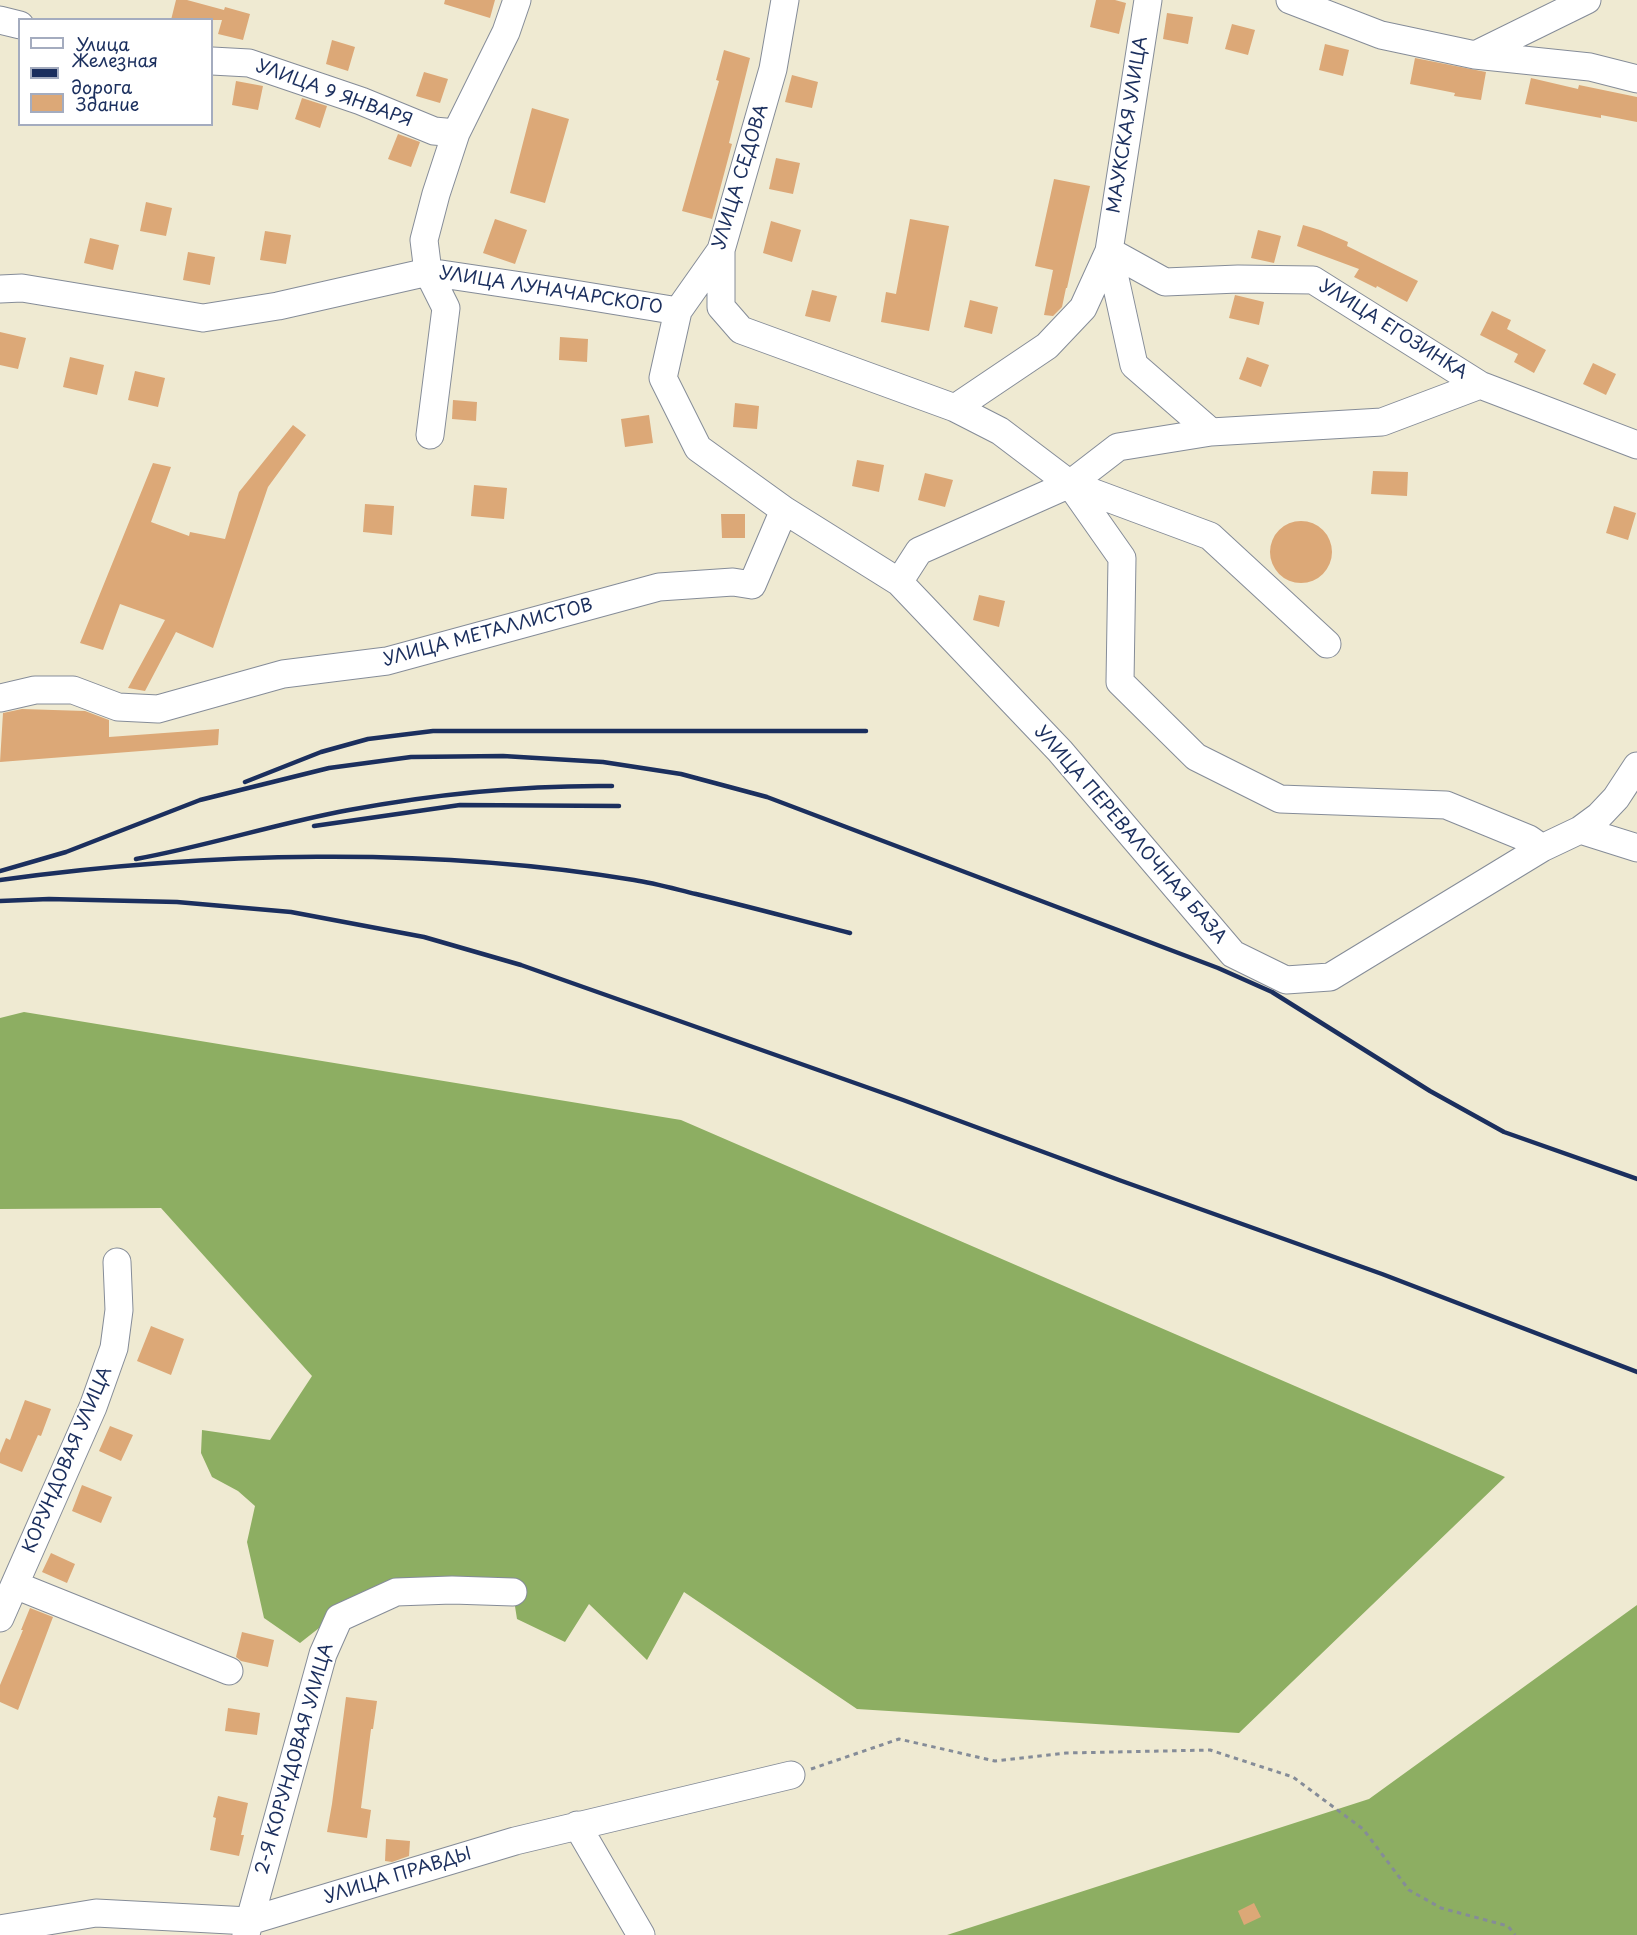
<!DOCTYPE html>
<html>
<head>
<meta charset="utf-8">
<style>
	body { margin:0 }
	#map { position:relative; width:1637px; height:1935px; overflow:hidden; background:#efead2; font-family:"Playpen Sans",sans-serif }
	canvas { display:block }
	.legend { position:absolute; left:18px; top:18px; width:195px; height:108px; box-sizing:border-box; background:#fff; border:2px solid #a4acbf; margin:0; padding:8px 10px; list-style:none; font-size:18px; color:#1b2f5e }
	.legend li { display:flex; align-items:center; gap:12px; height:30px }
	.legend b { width:30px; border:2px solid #a4acbf }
</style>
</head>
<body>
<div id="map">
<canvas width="1637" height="1935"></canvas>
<ul class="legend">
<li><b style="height:8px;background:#fff"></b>Улица</li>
<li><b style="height:8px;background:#1b2f5e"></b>Железная дорога</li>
<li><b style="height:16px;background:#dca877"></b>Здание</li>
</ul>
</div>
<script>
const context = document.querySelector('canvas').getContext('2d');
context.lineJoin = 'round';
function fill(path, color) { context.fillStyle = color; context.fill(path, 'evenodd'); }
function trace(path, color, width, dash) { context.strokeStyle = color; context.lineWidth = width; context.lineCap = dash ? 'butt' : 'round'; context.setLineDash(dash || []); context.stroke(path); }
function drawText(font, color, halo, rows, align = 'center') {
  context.font = font + ' "Playpen Sans",sans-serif'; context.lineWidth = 4.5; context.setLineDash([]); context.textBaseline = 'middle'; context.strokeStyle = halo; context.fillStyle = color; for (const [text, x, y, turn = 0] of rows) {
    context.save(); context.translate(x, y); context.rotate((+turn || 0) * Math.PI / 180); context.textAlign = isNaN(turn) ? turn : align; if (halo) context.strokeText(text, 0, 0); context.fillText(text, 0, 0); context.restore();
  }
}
fill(new Path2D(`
	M24 1012 681 1120 1505 1477 1239 1733 857 1709 684 1592 647 1660 589 1604 565 1642 517 1619 511 1581 361 1595 300 1643 264 1618 247 1542 255 1506 238 1491 212 1477 201 1453 202 1430 270 1440 312 1376 161 1208 0 1209V1018Z
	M1637 1605V1935H947L1369 1799Z`), '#8dae62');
fill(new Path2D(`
	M176 0H187L224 10 225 7 250 14 243 40 218 34 222 20H171Z
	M445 0H495L490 18 444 4Z
	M1096 0H1115L1126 3 1119 34 1090 27Z
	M1167 13 1193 17 1188 44 1163 39Z
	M1232 24 1255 30 1248 55 1225 49Z
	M332 40 355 47 348 71 326 64Z
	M1325 44 1349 50 1343 76 1319 70Z
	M724 50 750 58 729 143 732 144 712 219 682 211 719 81 716 80Z
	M1415 58 1486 72 1481 100 1454 96 1455 93 1410 84Z
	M424 72 448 79 440 103 416 96Z
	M792 75 818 82 812 108 785 102Z
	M1531 78 1578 89 1579 85 1637 97V122L1601 115V118L1525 104Z
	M236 81 263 86 258 110 232 105Z
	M302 98 327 106 320 128 295 119Z
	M532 108 569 119 545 203 510 193Z
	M398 134 420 142 411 167 388 159Z
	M776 158 800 163 793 194 769 189Z
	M1054 179 1090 186 1067 288H1066L1062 307 1053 316 1044 315 1053 270 1035 266Z
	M146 202 172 208 166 236 140 231Z
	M495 219 527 230 515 264 483 253Z
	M910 219 949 226 929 331 881 322 886 292 896 294Z
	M771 221 801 230 792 262 763 253Z
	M1303 225 1320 230 1348 242 1347 246 1418 281 1407 302 1377 286 1376 288 1354 277 1359 269 1297 246Z
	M1258 230 1281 236 1274 263 1251 258Z
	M265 231 291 235 286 264 260 260Z
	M90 238 119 245 113 270 84 263Z
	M188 252 215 257 210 285 183 280Z
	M812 290 837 296 830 322 805 316Z
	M1235 295 1264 302 1259 325 1229 318Z
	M970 300 998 307 992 334 964 327Z
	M1492 311 1511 320 1507 329 1546 350 1534 373 1514 362 1518 354 1480 335Z
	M0 332 26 338 18 369 0 365Z
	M560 337 588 339 587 362 559 360Z
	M70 357 104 365 97 395 63 387Z
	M1247 357 1269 365 1261 387 1239 379Z
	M1593 363 1616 374 1606 395 1583 384Z
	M135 371 165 378 158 407 128 400Z
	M453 400 477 402 476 421 452 419Z
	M735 403 759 406 757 429 733 427Z
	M649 415 653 443 625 447 621 419Z
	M293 425 306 435 268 487 213 648 176 632 145 691 128 688 165 620 120 604 103 650 80 643 153 463 171 467 151 522 189 536 190 532 225 539 239 492Z
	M857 460 884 465 879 492 852 486Z
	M1373 471 1408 472 1407 496 1371 494Z
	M925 473 953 480 945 507 918 500Z
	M474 485 507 488 504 519 471 516Z
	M365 504 394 506 392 535 363 532Z
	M1614 506 1636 513 1628 540 1606 533Z
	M721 514H745V538H722Z
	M1270 552a31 31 0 1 1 62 0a31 31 0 1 1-62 0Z
	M979 595 1005 601 999 627 973 620Z
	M22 709 85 711 109 720V737L219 729 218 745 0 762 3 713Z
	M151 1326 184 1339 171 1375 137 1361Z
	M25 1400 51 1409 41 1436 38 1435 22 1472 0 1463V1453L6 1438 10 1440Z
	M110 1426 133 1435 121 1461 99 1451Z
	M82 1485 112 1497 101 1523 72 1511Z
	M51 1553 75 1564 67 1583 42 1572Z
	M30 1608 53 1617 18 1710 0 1702V1685L23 1630H21Z
	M242 1632 274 1640 268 1667 241 1661 236 1657Z
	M346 1697 377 1701 373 1729H371L361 1808 371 1810 367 1838 327 1832 332 1804Z
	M228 1708 260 1713 257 1735 225 1731Z
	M218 1796 248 1803 241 1835H244L239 1856 210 1850 216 1818 213 1817Z
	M386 1839 410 1841 409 1856 392 1862 385 1861Z
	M1254 1903 1261 1917 1244 1925 1238 1911Z`), '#dca877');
const minor = new Path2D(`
	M1290 0 1381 35 1475 55 1590 67 1637 79
	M0 20 20 25
	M1475 55 1587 0
	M212 61 249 63 361 101 434 131 456 133
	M721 250V307L741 330 955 408 1047 346 1083 308 1109 251 1148 0
	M1109 251 1165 282 1238 279 1313 280 1480 385 1637 445
	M1109 251 1134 365 1211 432
	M0 289 22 288 203 318 278 306 428 272 562 292 678 311
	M955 408 1000 431 1070 484 1118 447 1211 432 1382 422 1480 385
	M430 435 446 308 428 272 424 240 436 194 456 133 506 32 517 0
	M1070 484 1122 558 1120 682 1196 757 1280 799 1446 805 1529 839 1542 848
	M784 510 899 582 1060 751 1233 954 1286 980 1330 977 1542 848 1580 830 1599 816 1616 798 1637 766
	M899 582 919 551 1070 484 1210 536 1327 644
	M0 698 35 690H73L118 707 158 709 283 674 387 661 659 587 733 582 752 585 784 510 698 448 663 378 678 311 721 250 773 69 785 0
	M1580 830 1637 848
	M15 1585 229 1671
	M0 1618 93 1407 114 1348 119 1310 117 1262
	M577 1825 641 1935
	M0 1929 96 1913 249 1921 515 1841 791 1775
	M246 1934 323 1654 339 1618 396 1592 452 1590 513 1592`);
trace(minor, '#858c98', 29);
trace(new Path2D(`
	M811 1769 899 1739 995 1761 1066 1753 1210 1750 1293 1777 1363 1829 1409 1890 1441 1908 1508 1926 1515 1935`), '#858c98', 3, [4.5, 4.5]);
trace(minor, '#fff', 27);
trace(new Path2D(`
	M245 782 321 752 368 739 433 731H866
	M314 826 460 805 619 806
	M136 859C208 846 278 823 349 810 435 794 524 785 612 786
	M0 871 66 852 200 800 329 768 411 757 503 756 603 762 681 774 767 797 1218 968 1272 992 1430 1091 1504 1132 1637 1179
	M0 880C204 852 430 846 634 880 654 883 675 889 696 894 747 906 798 920 850 933
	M0 901 49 899 177 902 291 912 424 937 521 965 903 1100 1119 1180 1382 1274 1637 1372`), '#1b2f5e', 4.5);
drawText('18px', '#1b2f5e', '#fff', [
	["УЛИЦА 9 ЯНВАРЯ",334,94,20],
	["МАУКСКАЯ УЛИЦА",1128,125,-81],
	["УЛИЦА СЕДОВА",741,177,-73],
	["УЛИЦА ЛУНАЧАРСКОГО",551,291,9],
	["УЛИЦА ЕГОЗИНКА",1393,330,32],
	["УЛИЦА МЕТАЛЛИСТОВ",488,633,-15],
	["УЛИЦА ПЕРЕВАЛОЧНАЯ БАЗА",1130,835,49],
	["КОРУНДОВАЯ УЛИЦА",68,1460,-67],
	["2-Я КОРУНДОВАЯ УЛИЦА",295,1759,-74],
	["УЛИЦА ПРАВДЫ",398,1876,-17]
]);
</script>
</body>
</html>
